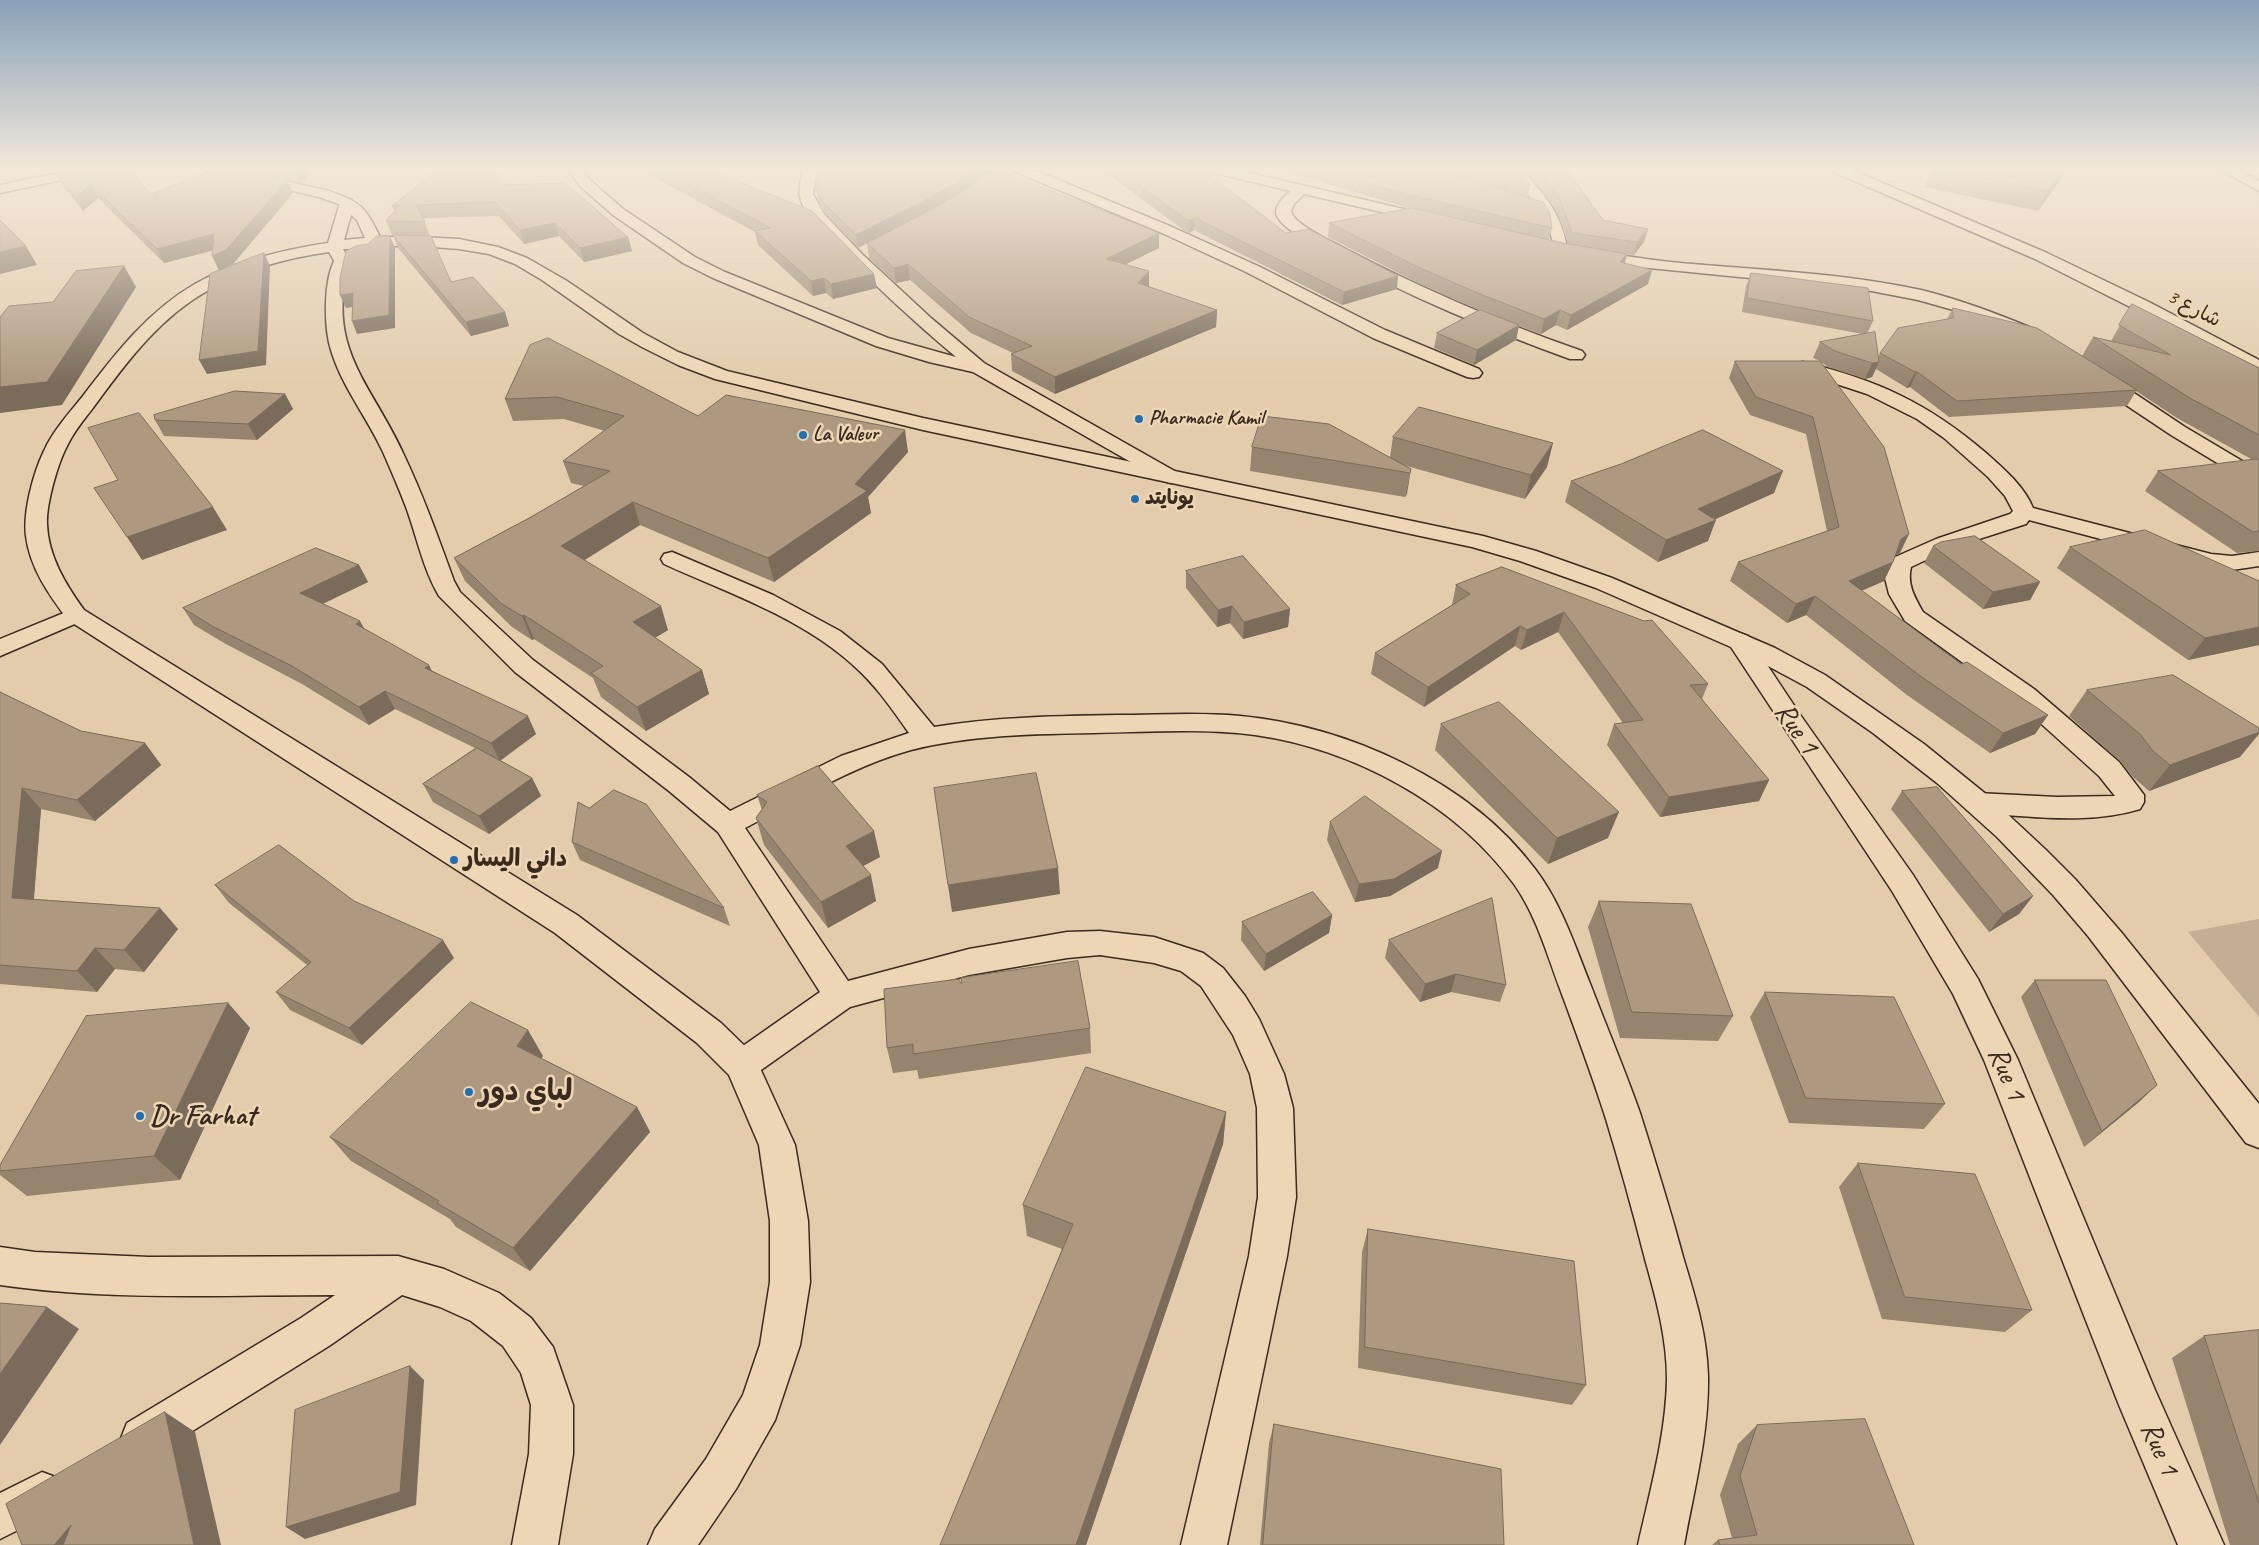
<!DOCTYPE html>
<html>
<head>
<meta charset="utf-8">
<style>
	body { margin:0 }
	canvas { display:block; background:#e2ccac }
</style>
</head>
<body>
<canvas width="2259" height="1545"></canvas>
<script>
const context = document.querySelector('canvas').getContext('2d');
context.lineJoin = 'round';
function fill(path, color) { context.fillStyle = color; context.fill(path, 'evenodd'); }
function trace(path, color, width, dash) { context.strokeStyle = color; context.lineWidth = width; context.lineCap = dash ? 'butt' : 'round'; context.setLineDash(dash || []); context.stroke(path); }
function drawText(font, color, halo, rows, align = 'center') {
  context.font = font + ' Caveat,"Playpen Sans Arabic",sans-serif'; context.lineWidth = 5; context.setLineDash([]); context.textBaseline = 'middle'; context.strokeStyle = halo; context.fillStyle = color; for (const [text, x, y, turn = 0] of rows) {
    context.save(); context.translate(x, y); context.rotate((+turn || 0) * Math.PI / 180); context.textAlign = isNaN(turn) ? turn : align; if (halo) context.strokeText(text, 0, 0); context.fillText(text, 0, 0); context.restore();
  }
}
fill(new Path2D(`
	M2259 919V1017L2188 932Z`), '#c3ae91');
const street = new Path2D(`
	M86 167H112L105 171 0 193V185Z
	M565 167H579L591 181 623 209 695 257 725 272 888 338 956 357C913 321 872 283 833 242 821 229 804 215 800 197 798 188 802 175 804 167H818L813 194 824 214 862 254 931 318 984 363 1178 473 1181 477 1178 481 1171 483 1164 481 973 372 929 362 876 346 713 278 683 263 613 215 581 187Z
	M1009 167H1027L1172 227 1258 266 1385 330 1479 369 1482 373 1479 377 1473 378 1467 377 1373 338 1246 272 1162 233 1011 170Z
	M1200 167H1224L1438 217 1440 220 1433 224 1304 194 1294 204 1291 211C1293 224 1331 241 1342 247 1420 288 1499 322 1582 351L1585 355 1582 359H1570C1488 329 1409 297 1333 255 1318 246 1285 232 1277 216 1273 207 1284 196 1291 191L1202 170Z
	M1506 167H1520C1543 195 1560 209 1567 247 1605 253 1642 259 1680 263 1760 270 1842 273 1921 290 1962 300 2000 315 2039 331L2042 335 2039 339H2027L1971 315 1918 300 1861 289 1619 265 1555 253 1549 226 1541 211Z
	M1827 167H1845L2047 253 2149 302 2259 360V372L2035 259 1829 170Z
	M342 256 348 258 350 261C324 347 371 383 403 453 423 495 438 537 454 581L460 592 533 660 689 777 730 811 841 756 909 733C892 709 875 684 853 665 800 617 728 593 664 564L661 559 664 554 672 552 773 595 840 631 882 664 934 727C994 717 1056 716 1117 715 1158 715 1199 712 1240 716 1347 726 1470 781 1535 869 1561 903 1575 946 1591 986 1607 1028 1625 1070 1640 1113 1655 1161 1670 1208 1683 1257 1695 1296 1707 1335 1708 1376 1709 1433 1694 1490 1684 1545H1638C1650 1491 1666 1435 1667 1379 1667 1338 1656 1298 1645 1259 1633 1212 1620 1165 1606 1119 1592 1075 1576 1032 1560 989 1547 954 1536 915 1514 884 1455 803 1353 749 1255 735 1202 728 1147 732 1094 733 1033 734 970 735 911 750 852 766 799 800 745 828L848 981 969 949 1067 932 1100 931 1154 937 1203 953 1223 968 1245 996 1259 1019 1284 1074 1293 1108 1296 1197 1287 1256 1227 1545H1181L1249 1256 1258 1197 1257 1108 1250 1074 1233 1035 1201 986 1181 971 1154 963 1100 955 1067 958 969 975 850 1007 754 1075 742 1080 730 1075 725 1065 730 1055 820 992 718 832 669 791 515 672 439 596C423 569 417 537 406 507 399 489 391 470 383 452 367 417 342 387 331 350 324 328 323 278 336 258Z
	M1803 362C1877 380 1928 403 1986 453 2004 469 2024 486 2033 508L2211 554 2232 556 2259 552V566L2232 570 2210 568 2029 520 2026 524 1951 548 1911 567C1907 584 1914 596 1923 612L2034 689 2119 762 2144 795V802L2140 809C2088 825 2031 816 1977 813L1967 810 1963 803 1967 796 1977 793 2057 797 2115 796 2099 776 2016 701 1905 621 1889 594 1885 578 1893 558 1936 539 2010 514 2013 511 2005 496 1988 477 1944 438 1917 419 1867 394 1797 371 1794 367 1797 363Z
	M2100 373 2107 375 2185 427 2259 471V486L2252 484 2171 435 2093 383 2091 379 2093 375Z
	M76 608 84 610 88 615 84 620 0 656V639Z
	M1739 633 1748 636 1801 716 1913 875 1978 979 2018 1060 2155 1390 2224 1545H2178L2119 1405 1984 1060 1953 994 1892 891 1727 641 1730 636Z
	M0 1247 35 1252 149 1257 398 1256 444 1269 499 1293 531 1318 553 1347 573 1405V1454L558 1545H512L529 1454 531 1405 521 1373 503 1346 471 1321 440 1307 402 1295 329 1346 157 1453 142 1459 127 1453 121 1438 127 1423 301 1318 335 1295C224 1295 110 1301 0 1285Z
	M42 1472 58 1478 64 1494 58 1510 0 1539V1493Z`);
const secondary = new Path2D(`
	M201 167H225L329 191 352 200 354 203 347 207 319 197 203 170Z
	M2215 167H2232L2259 181V191Z`);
const highway = new Path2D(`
	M347 199C364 203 373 223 380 237H421L459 239 498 247 527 258 567 281 643 333 678 352 727 371 923 418 1483 536 1536 551 1612 578 1775 648 1825 675 1924 744 1987 795 2046 850 2075 879 2121 932 2259 1104V1148L2246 1143 2088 936 2053 895 1997 837 1937 783 1873 733 1807 687 1740 651 1596 588 1520 561 1472 547 923 430 715 379 678 365 642 347 619 334 542 280 515 264 489 254 459 249 421 246H382L342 266 336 264 329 252C286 258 245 269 207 291 161 317 129 359 98 401 88 415 76 428 68 444 58 462 46 504 47 524 48 556 66 585 84 610L577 915 721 1023 754 1055 795 1145 808 1221 810 1282 800 1345 775 1420 736 1489 698 1545H648L655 1529 706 1459 743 1395 760 1345 770 1282V1221L759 1145 729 1075 697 1043 555 933 68 620C49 595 30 568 26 536 23 512 33 474 44 451 53 431 69 413 83 396 115 354 148 311 195 284 236 261 281 250 328 243L340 203ZM351 215 357 220 365 238 344 240ZM343 249H353L345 253Z`);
trace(street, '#3b2a1e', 3);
trace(secondary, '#3b2a1e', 3);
trace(highway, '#3b2a1e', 3);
fill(street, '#edd6b5');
fill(secondary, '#edd6b5');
fill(highway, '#edd6b5');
fill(new Path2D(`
	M47 167H126L151 194 293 193 233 264 219 270 212 251 164 263 98 198 83 211 60 182 54 172H52Z
	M249 167H315L302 183 251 171Z
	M635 167H696L698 171 877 288 833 299 826 293 813 296 758 245 755 232Z
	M817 167H992V173L933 209 1159 248 1126 264 1149 287 1217 310 1216 327 1055 394 1012 371 1011 354 1013 353 971 333 910 280 896 283 869 258 867 243 858 248 826 215 820 207 816 186Z
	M1098 167H1198L1286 233 1397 289 1342 305 1194 230 1189 233 1185 231Z
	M1271 167H1516L1530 185 1528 197 1552 228 1549 240 1568 244 1557 212 1545 194 1522 167H1565L1603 220 1644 242 1634 255 1627 254 1625 263 1648 284 1567 330 1556 325 1541 334 1519 326 1516 340 1474 365 1434 348 1437 333 1479 310 1418 283 1328 237 1329 223 1409 208Z
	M1934 167H2066L2061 179 2038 211 1925 187Z
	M505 185 628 237 632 251 584 262 559 236 524 244 499 216 423 218 430 236 392 235 386 221 395 212 392 206Z
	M393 235 451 282 505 312 509 326 471 336 398 248Z
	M1751 273 1873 321 1867 334 1878 357 1880 353 1947 319 1953 308 2082 356 2093 337 2111 341 2132 304 2259 368V551L2237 553 2145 491 2158 471 2253 460 2177 418 2136 391 2127 406 1949 417 1910 387 1907 388 1876 369 1872 377 1865 379 1828 367 1821 362 1900 553 1896 555 1884 581 1861 591 1961 664 2048 715 2035 734 1990 753 1907 695 1806 615 1787 623 1730 581 1738 562 1827 531 1806 434 1750 415 1729 378 1735 361H1820L1813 358 1820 342 1863 334 1742 312 1746 286Z
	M530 345 698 416 908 452 868 497 871 513 774 582 640 525 585 560 668 630 655 638 702 670 709 694 646 731 601 697 593 678 534 639 532 640 512 627 465 581 454 558 531 517 584 486 571 483 563 461 605 431 564 419 513 421 505 399Z
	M285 394 293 409 257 440 164 436 155 420Z
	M1393 437 1547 467 1525 499 1403 465 1411 469 1405 497 1250 471 1252 447 1390 457Z
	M1571 481 1774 493 1715 519 1708 541 1658 562 1565 502Z
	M1933 546 2040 582 2030 600 1983 609 1924 563Z
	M2070 547 2259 581V645L2188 660 2057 568Z
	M359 565 368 582 323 604 536 734 500 760 532 778 541 796 489 834 433 802 423 784 475 748 395 709 369 725 302 684 224 643 194 625 183 608Z
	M1502 567 1708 684 1702 699 1769 780 1759 801 1660 817 1607 745 1614 724 1623 723 1558 632 1521 650 1515 646 1424 707 1371 674 1375 653 1452 605 1456 585Z
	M1186 571 1290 609 1288 627 1243 639 1230 623 1217 627 1186 588Z
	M2087 690 2240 757 2149 791 2133 777 2120 761 2069 716Z
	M0 692 81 731 145 743 161 765 95 821 41 809 34 899 160 908 178 929 144 972 115 969 97 992 0 984Z
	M1441 724 1608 838 1548 864 1435 750Z
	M1902 791 2033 896 2019 914 1989 932 1891 809Z
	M757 795 880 857 863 866 876 901 828 928 764 845 756 818 762 810Z
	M1330 822 1438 868 1390 896 1355 902 1327 840Z
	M572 842 724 908 730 926 580 860Z
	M215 885 354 901 454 958 362 1045 290 1010 276 992 307 965 229 903Z
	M1599 901 1733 1016 1718 1041 1620 1038 1588 927Z
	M1332 915 1329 933 1264 971 1241 940 1242 922Z
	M1389 940 1506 985 1500 1002 1451 992 1420 1002 1385 958Z
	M2035 980 2139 1102 2084 1147 2021 997Z
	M962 984 1090 1028 1091 1053 919 1079 917 1070 893 1073 887 1048Z
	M1765 992 1945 1104 1924 1129 1789 1123 1750 1017Z
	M228 1003 250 1028 180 1180 27 1196 0 1175V1165Z
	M543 1056 541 1058 637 1107 650 1132 530 1271 456 1227 450 1219 351 1161 330 1137Z
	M1226 1112 1223 1144 1086 1545H940L1062 1249 1027 1236 1023 1205Z
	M1858 1163 2032 1310 2005 1332 1882 1319 1839 1187Z
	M1368 1229 1586 1385 1572 1405 1358 1368 1362 1252Z
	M2259 1330V1545H2230L2172 1358 2204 1336Z
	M1274 1424 1504 1545H1260L1269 1443Z
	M1757 1425 1914 1545H1712L1718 1540 1732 1538 1720 1495 1738 1444Z`), '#96846e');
fill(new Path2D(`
	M49 167H78L52 169 54 172H52Z
	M299 167H315L302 183 296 170Z
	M982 167H992V173L930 210 858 248 856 235Z
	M2065 167H2066L2061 179 2038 211 2047 191Z
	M287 180 293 193 233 264 219 270 212 256Z
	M90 184 98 198 83 211 76 198Z
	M1195 218 1194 230 1189 233 1190 220Z
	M555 223 559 236 524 244 520 230Z
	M1648 229 1644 242 1634 255 1637 242Z
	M1159 233V248L1106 274V259Z
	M214 234 221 248 164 263 157 249Z
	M390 236 395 248V328L357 334 352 321Z
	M628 237 632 251 584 262 580 248Z
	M26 246 37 265 0 274V252Z
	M264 253 270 266 266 365 207 374 199 360Z
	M1627 254 1623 268 1620 262Z
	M908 264 910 280 896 283 894 268Z
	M124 266 136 287 62 405 0 413V380Z
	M1652 270 1648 284 1567 330 1571 315Z
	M1149 271V287L1138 299V283Z
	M874 274 877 288 833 299 831 284Z
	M1398 276 1397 289 1342 305 1344 292Z
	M824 278 826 293 813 296 811 281Z
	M353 293 359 306 346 308 340 295Z
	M1217 310 1216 327 1055 394V377Z
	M1560 310 1556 325 1541 334 1544 319Z
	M505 312 509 326 471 336 466 322Z
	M1519 325 1516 340 1474 365 1477 350Z
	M1879 362 1872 377 1865 379 1872 363Z
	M1915 372H1917L1910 387 1907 388Z
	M285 394 293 409 257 440 248 424Z
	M905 430 908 452 868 497 871 513 774 582 768 558 855 484Z
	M1553 443 1547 467 1525 499 1531 475Z
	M1411 469 1407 494 1405 497 1410 473Z
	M1783 471 1774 493 1698 527 1716 520 1708 541 1658 562 1666 540 1698 509Z
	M633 502 640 525 570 569 561 546Z
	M213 507 227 530 142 560 127 537Z
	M1909 534 1900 553 1891 557 1901 539Z
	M1893 562 1884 581 1840 600 1849 581Z
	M359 565 368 582 309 610 300 593Z
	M2040 582 2030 600 1983 609 1993 592Z
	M1815 596 1806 615 1787 623 1796 604Z
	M661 606 668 630 641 646 633 622Z
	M1232 606 1230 623 1217 627 1218 610Z
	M1290 609 1288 627 1243 639 1244 622Z
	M1564 612 1558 632 1521 650 1527 630Z
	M524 615 534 639 532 640 522 616Z
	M360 621 370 639 356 624Z
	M1520 626 1515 646 1424 707 1428 687Z
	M2259 627V645L2188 660 2205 638Z
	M429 665 438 683 425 668Z
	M702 670 709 694 646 731 637 707Z
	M385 691 395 709 369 725 359 707Z
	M2048 715 2035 734 1990 753 2003 733Z
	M528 716 536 734 500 761 491 743Z
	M2259 732V734L2240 757 2149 791 2170 765Z
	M145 743 161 765 95 821 77 800Z
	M532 778 541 796 489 834 479 816Z
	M1769 780 1759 801 1660 817 1669 797Z
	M22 788 41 809 32 919 12 898Z
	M1619 812 1608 838 1548 864 1557 838Z
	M874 831 880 857 852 872 846 846Z
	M1442 851 1438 868 1390 896 1355 902 1359 884Z
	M1058 868 1060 894 952 912 948 885Z
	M871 875 876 901 828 928 821 902Z
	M2033 896 2019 914 1989 932 2003 914Z
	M160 908 178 929 144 972 124 950Z
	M1332 915 1329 933 1264 971 1266 954Z
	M443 940 454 958 362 1045 349 1028Z
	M95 948 115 969 97 992 77 971Z
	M1456 974 1451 992 1420 1002 1425 984Z
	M228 1003 250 1028 180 1180 154 1156Z
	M528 1030 543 1056 532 1071 517 1046Z
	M2157 1085 2139 1102 2084 1147 2102 1131Z
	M637 1107 650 1132 530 1271 513 1248Z
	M1226 1112 1223 1144 1086 1545H1076Z
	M47 1307 79 1329 0 1445V1374Z
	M410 1366 424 1380 416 1505 305 1539 286 1527Z
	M165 1412 195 1432 221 1545H194Z
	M71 1525 103 1545H54Z`), '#7a6b5a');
const building = new Path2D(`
	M64 167H126L151 194 222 167H231L287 180 226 250 212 256 214 234 157 249 90 184 76 198 52 169Z
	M283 167H299L296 170Z
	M442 167H493L505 185 565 183 628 237 580 248 555 223 520 230 495 202 417 205 425 222 386 221 400 205 392 206Z
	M656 167H696L698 171 700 167H702L812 211 874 274 831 284 824 278 811 281 755 231 770 228Z
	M817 167H982L929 198 856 235 824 203 818 195 816 186Z
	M1114 167H1198L1286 233 1308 229 1398 276 1344 292 1195 218 1190 220 1186 219Z
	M1312 167H1425L1543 202 1550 214 1552 228 1405 194Z
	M1467 167H1516L1530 185Z
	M1534 167H1565L1603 220 1648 229 1637 242 1572 233 1560 199 1548 182Z
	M1934 167H2065L2047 191 1933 168Z
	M998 170 1159 233 1106 259 1149 271 1138 283 1217 310 1055 377 1011 354 1032 346 969 317 908 264 894 268 867 243 940 205Z
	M1412 208 1563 243 1627 254 1620 262 1652 270 1571 315 1560 310 1544 319 1480 294 1420 268 1329 223Z
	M0 220 26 246 0 252Z
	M393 235 431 236 451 282 473 277 505 312 466 322Z
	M377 236H390L389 315 352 321 353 293 340 295V278L346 251 356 246 368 244Z
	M264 253 258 351 199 360 210 274Z
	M124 266 47 382 0 387V317L9 306 53 302 76 271Z
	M1751 273 1868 288 1873 321 1747 298Z
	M2132 304 2259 368V435L2190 398 2093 337 2171 355 2119 325Z
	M1953 308 2037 328 2137 390 1957 401 1917 372H1915L1880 353 1898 328 1953 318Z
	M1480 310 1519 325 1477 350 1437 333Z
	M1875 332 1879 362 1872 363 1835 351 1820 342Z
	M548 338 698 416 726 395 905 430 855 484 867 491 768 558 633 502 561 546 661 606 633 622 702 670 637 707 591 673 603 666 524 615 522 616 502 604 454 558 531 517 610 471 563 461 624 416 557 397 505 399 530 345Z
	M1735 361H1820L1884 447 1909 534 1901 539 1893 562 1849 581 1961 664 1967 662 2048 715 2003 733 1919 675 1815 596 1796 604 1738 562 1839 527 1813 417 1756 397Z
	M235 391 285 394 248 424 155 420 154 415Z
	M1419 407 1553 443 1531 475 1393 437Z
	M139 413 213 507 127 537 94 488 118 480 88 428Z
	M1262 416 1329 424 1411 469 1410 473 1252 447Z
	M1703 430 1783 471 1698 509 1716 520 1666 540 1571 481 1621 464Z
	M2257 459 2259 460V531L2253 532 2158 471Z
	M2145 530 2259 581V627L2205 638 2070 547Z
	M1975 536 2040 582 1993 592 1933 546 1941 542Z
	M316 548 359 565 300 593 360 621 356 624 429 665 425 668 528 716 491 743 385 691 359 707 292 666 212 626 183 608Z
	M1243 556 1290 609 1244 622 1232 606 1218 610 1186 571Z
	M1502 567 1644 621 1652 620 1708 684 1690 685 1769 780 1669 797 1614 724 1643 720 1564 612 1527 630 1520 626 1428 687 1375 653 1470 594 1456 585Z
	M2173 675 2259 728V732L2170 765 2153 751 2140 734 2087 690Z
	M0 692 81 731 145 743 77 800 22 788 12 898 160 908 124 950 95 948 77 971 0 965Z
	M1499 702 1619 812 1557 838 1441 724Z
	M477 748 532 778 479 816 423 784Z
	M818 766 874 831 846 846 871 875 821 902 756 818 767 802 757 795Z
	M1036 773 1058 868 948 885 934 788Z
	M1937 787 2033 896 2003 914 1902 791Z
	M614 790 646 804 724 908 572 842 578 802 589 808Z
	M1365 796 1442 851 1394 879 1359 884 1330 822Z
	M279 845 354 901 443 940 349 1028 276 992 311 962 215 885Z
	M1313 892 1332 915 1266 954 1242 922Z
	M1492 898 1506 985 1456 974 1425 984 1389 940Z
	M1599 901 1691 904 1733 1016 1632 1012Z
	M1078 961 1090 1028 913 1054V1044L887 1048 884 989 958 979 962 984 961 978Z
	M2035 980H2106L2157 1085 2102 1131Z
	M1765 992 1894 997 1945 1104 1806 1098Z
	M471 1002 528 1030 517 1046 637 1107 513 1248 437 1203 439 1201 330 1137Z
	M228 1003 154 1156 0 1171V1165L86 1016Z
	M1086 1067 1226 1112 1076 1545H940L1073 1224 1023 1205Z
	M1858 1163 1975 1174 2032 1310 1905 1297Z
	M1368 1229 1574 1261 1586 1385 1365 1347Z
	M0 1303 47 1307 0 1374Z
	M2259 1330V1503L2204 1336Z
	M410 1366 400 1492 286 1527 295 1410Z
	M165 1412 194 1545H63L71 1525 54 1545H22L6 1504Z
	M1865 1419 1914 1545H1720L1718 1540 1757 1535 1740 1476 1757 1425Z
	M1274 1424 1501 1469 1504 1545H1263Z`);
fill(building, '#ae9980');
trace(building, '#7a6b5a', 1);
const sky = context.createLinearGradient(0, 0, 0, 383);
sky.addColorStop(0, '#89a1b7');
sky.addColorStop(0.44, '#f2e8da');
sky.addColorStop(1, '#f2e8da00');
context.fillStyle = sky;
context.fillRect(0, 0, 2259, 383);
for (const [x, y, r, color] of [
	[1139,419,5,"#1f6fb2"],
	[803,435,5,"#1f6fb2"],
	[1135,499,5,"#1f6fb2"],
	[454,860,5,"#1f6fb2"],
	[469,1092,5,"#1f6fb2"],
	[140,1116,5,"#1f6fb2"]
]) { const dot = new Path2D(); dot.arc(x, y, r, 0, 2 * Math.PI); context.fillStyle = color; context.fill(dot); trace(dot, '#edd6b5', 2); }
drawText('20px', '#3b2a1e', '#edd6b5', [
	["شارع 3",2194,309,28]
]);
drawText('bold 20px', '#3b2a1e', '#edd6b5', [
	["Pharmacie Kamil",1149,419],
	["La Valeur",813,435],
	["يونايتد",1145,499]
], 'left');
drawText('bold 24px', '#3b2a1e', '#edd6b5', [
	["داني اليسار",464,860]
], 'left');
drawText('29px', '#3b2a1e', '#edd6b5', [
	["Rue 1",1796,729,56],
	["Rue 1",2006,1074,67],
	["Rue 1",2159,1449,66]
]);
drawText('bold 29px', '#3b2a1e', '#edd6b5', [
	["لباي دور",479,1092],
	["Dr Farhat",150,1116]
], 'left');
</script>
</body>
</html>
